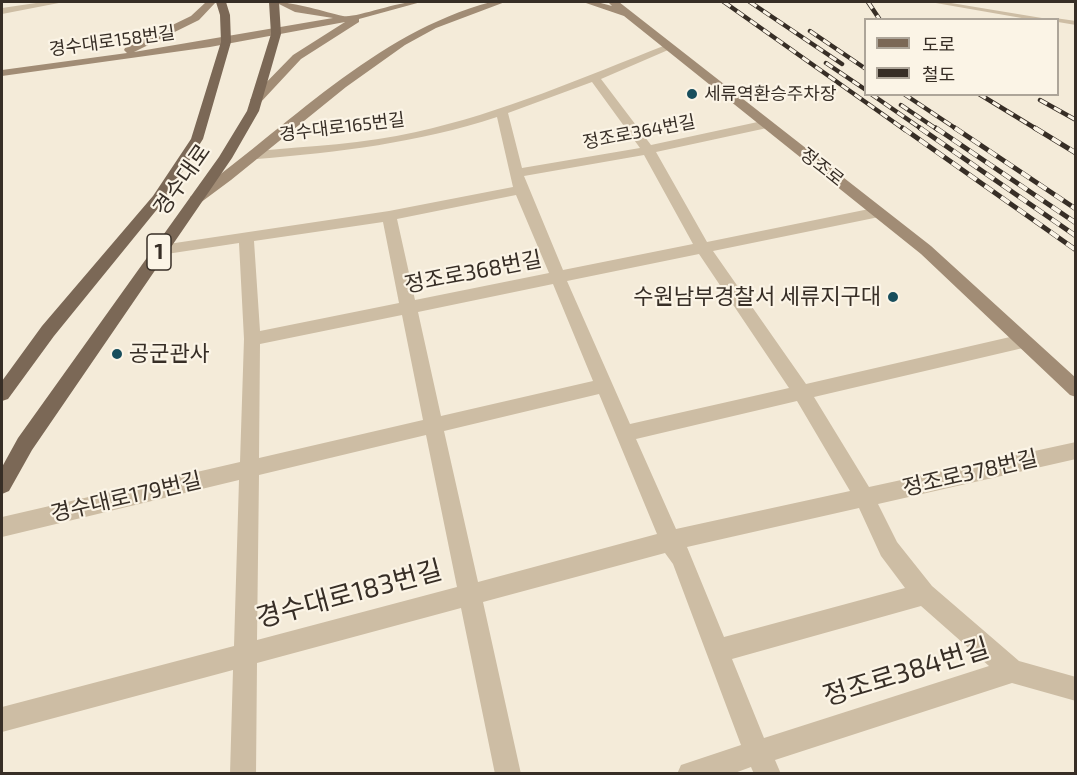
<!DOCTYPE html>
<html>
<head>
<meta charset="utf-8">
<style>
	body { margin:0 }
	#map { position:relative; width:1077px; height:775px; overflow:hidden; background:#f4ebd9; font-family:"Exo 2","Noto Sans KR",sans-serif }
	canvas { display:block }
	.frame { position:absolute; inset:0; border:3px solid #372e26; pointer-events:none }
	.legend { position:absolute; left:864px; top:18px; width:195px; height:78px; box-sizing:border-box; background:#fbf4e6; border:2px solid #ada599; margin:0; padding:8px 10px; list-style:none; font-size:18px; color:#372e26 }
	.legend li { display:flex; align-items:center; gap:12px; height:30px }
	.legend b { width:30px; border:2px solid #ada599 }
</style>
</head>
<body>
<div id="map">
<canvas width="1077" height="775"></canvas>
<div class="frame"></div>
<ul class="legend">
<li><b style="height:8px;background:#7b6856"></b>도로</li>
<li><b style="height:8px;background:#372e26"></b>철도</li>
</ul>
</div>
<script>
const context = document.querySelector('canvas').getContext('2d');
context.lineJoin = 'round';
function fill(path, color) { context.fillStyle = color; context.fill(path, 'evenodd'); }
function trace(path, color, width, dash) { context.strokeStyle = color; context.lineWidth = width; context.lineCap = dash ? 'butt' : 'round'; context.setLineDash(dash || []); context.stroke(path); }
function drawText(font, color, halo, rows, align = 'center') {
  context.font = font + ' "Exo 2","Noto Sans KR",sans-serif'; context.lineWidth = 4.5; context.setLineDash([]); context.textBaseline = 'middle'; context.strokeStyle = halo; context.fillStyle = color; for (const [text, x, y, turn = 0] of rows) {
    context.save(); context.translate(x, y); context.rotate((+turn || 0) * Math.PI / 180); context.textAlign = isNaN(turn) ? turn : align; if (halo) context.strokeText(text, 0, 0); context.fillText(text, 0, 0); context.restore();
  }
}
fill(new Path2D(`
	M930 2H945L1054 20H1033Z
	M1055 18 1076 21V25L1058 22Z`), '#cdbda4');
fill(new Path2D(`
	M43 2H64L2 14V8Z
	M666 45 675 47 601 79 651 145 767 120 773 124 767 128 656 152 707 242 879 207 886 212 879 217 713 251 806 384 1023 334 1029 336 1032 341 1029 346 1023 348 814 397 869 487 1076 442V459L878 504 897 542 932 586 1019 661 1076 677V701L1012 683 775 760 781 774H754L751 767 732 774H677L681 765 741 745 673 564 665 553 483 602 521 774H495L461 608 257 663 256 774H230L233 670 2 732V707L234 646 239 480 2 537V517L240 462 244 339 239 243 160 255 152 250 155 246 389 211 513 187 497 117C418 143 339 152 257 159L250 155 257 151C310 146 364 144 416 132 502 113 584 77 666 45ZM592 82 640 148 522 168 508 113ZM644 155 693 244 563 270 524 176ZM516 195 549 273 415 300 397 219ZM383 222 399 303 260 331 254 241ZM699 254 789 388 630 424 567 281ZM553 284 593 381 441 416 418 312ZM402 315 423 420 259 458 260 344ZM599 394 657 534 478 582 444 431ZM797 401 850 491 676 529 636 439ZM426 435 457 587 257 640 259 475ZM859 508 881 556 905 588 724 637 687 547ZM921 606 989 666 764 738 732 659Z`), '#cdbda4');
fill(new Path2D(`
	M206 2H216L199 20 134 52 333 18 295 12 275 2C295 2 325 12 343 16 355 19 400 0 421 2L359 19V22L301 59 260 103 256 104 250 100 252 97 293 55 345 22 210 47 2 76V70L127 53 124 50 125 48 191 16Z
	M491 2H505L436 28 405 45 346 87 231 180 200 203H190V197C287 128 374 33 491 2Z
	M583 2H597L612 6 608 2H619L931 246 1076 378V397L1070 395 921 254 624 16Z`), '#a18c75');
fill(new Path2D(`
	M216 2H226L230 15 231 42 203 139 163 202 54 336 8 399 2 401V381L42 326 153 196 191 139 221 42 220 15Z
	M269 2H279L281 34 259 111 232 158 32 450 9 491 2 494V467L18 438 219 157 247 111 271 34Z`), '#7b6856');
const railFar1 = new Path2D(`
	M724 2 905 130
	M750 2 842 64
	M868 2 880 20
	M810 31 866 69
	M826 63 866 90
	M871 94 923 130
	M904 94 958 130
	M979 94 1038 130
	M1040 100 1076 120
	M901 105 938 130`);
const rail = new Path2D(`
	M903 128 1076 250
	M920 128 1076 236
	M936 128 1076 223
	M955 128 1076 209
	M1035 128 1076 153`);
trace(railFar1, '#372e26', 4.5);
trace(rail, '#372e26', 5);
trace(railFar1, '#fbf4e6', 3, [8]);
trace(rail, '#fbf4e6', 4, [10]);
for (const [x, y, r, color] of [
	[692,94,6,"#184e5d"],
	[893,297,6,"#184e5d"],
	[117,354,6,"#184e5d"]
]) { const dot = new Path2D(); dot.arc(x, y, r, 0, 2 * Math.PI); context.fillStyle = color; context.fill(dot); trace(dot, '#fbf4e6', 2); }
drawText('18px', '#372e26', '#fbf4e6', [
	["경수대로158번길",112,41,-8],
	["경수대로165번길",342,127,-7],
	["정조로364번길",639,132,-11],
	["정조로",822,167,38]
]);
drawText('18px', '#372e26', '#fbf4e6', [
	["세류역환승주차장",704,94]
], 'left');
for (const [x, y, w] of [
	[159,252,24]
]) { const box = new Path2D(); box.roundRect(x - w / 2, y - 18, w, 36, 4.5); context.fillStyle = '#fbf4e6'; context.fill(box); trace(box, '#372e26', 1.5); }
drawText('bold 21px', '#372e26', null, [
	["1",159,252]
]);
drawText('22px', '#372e26', '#fbf4e6', [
	["경수대로",182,180,-55],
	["정조로368번길",473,272,-11],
	["정조로378번길",970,473,-13],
	["경수대로179번길",126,497,-13]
]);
drawText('22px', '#372e26', '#fbf4e6', [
	["수원남부경찰서 세류지구대",881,297],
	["공군관사",129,354,"left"]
], 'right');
drawText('27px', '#372e26', '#fbf4e6', [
	["경수대로183번길",349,594,-15],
	["정조로384번길",906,672,-17]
]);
</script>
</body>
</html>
